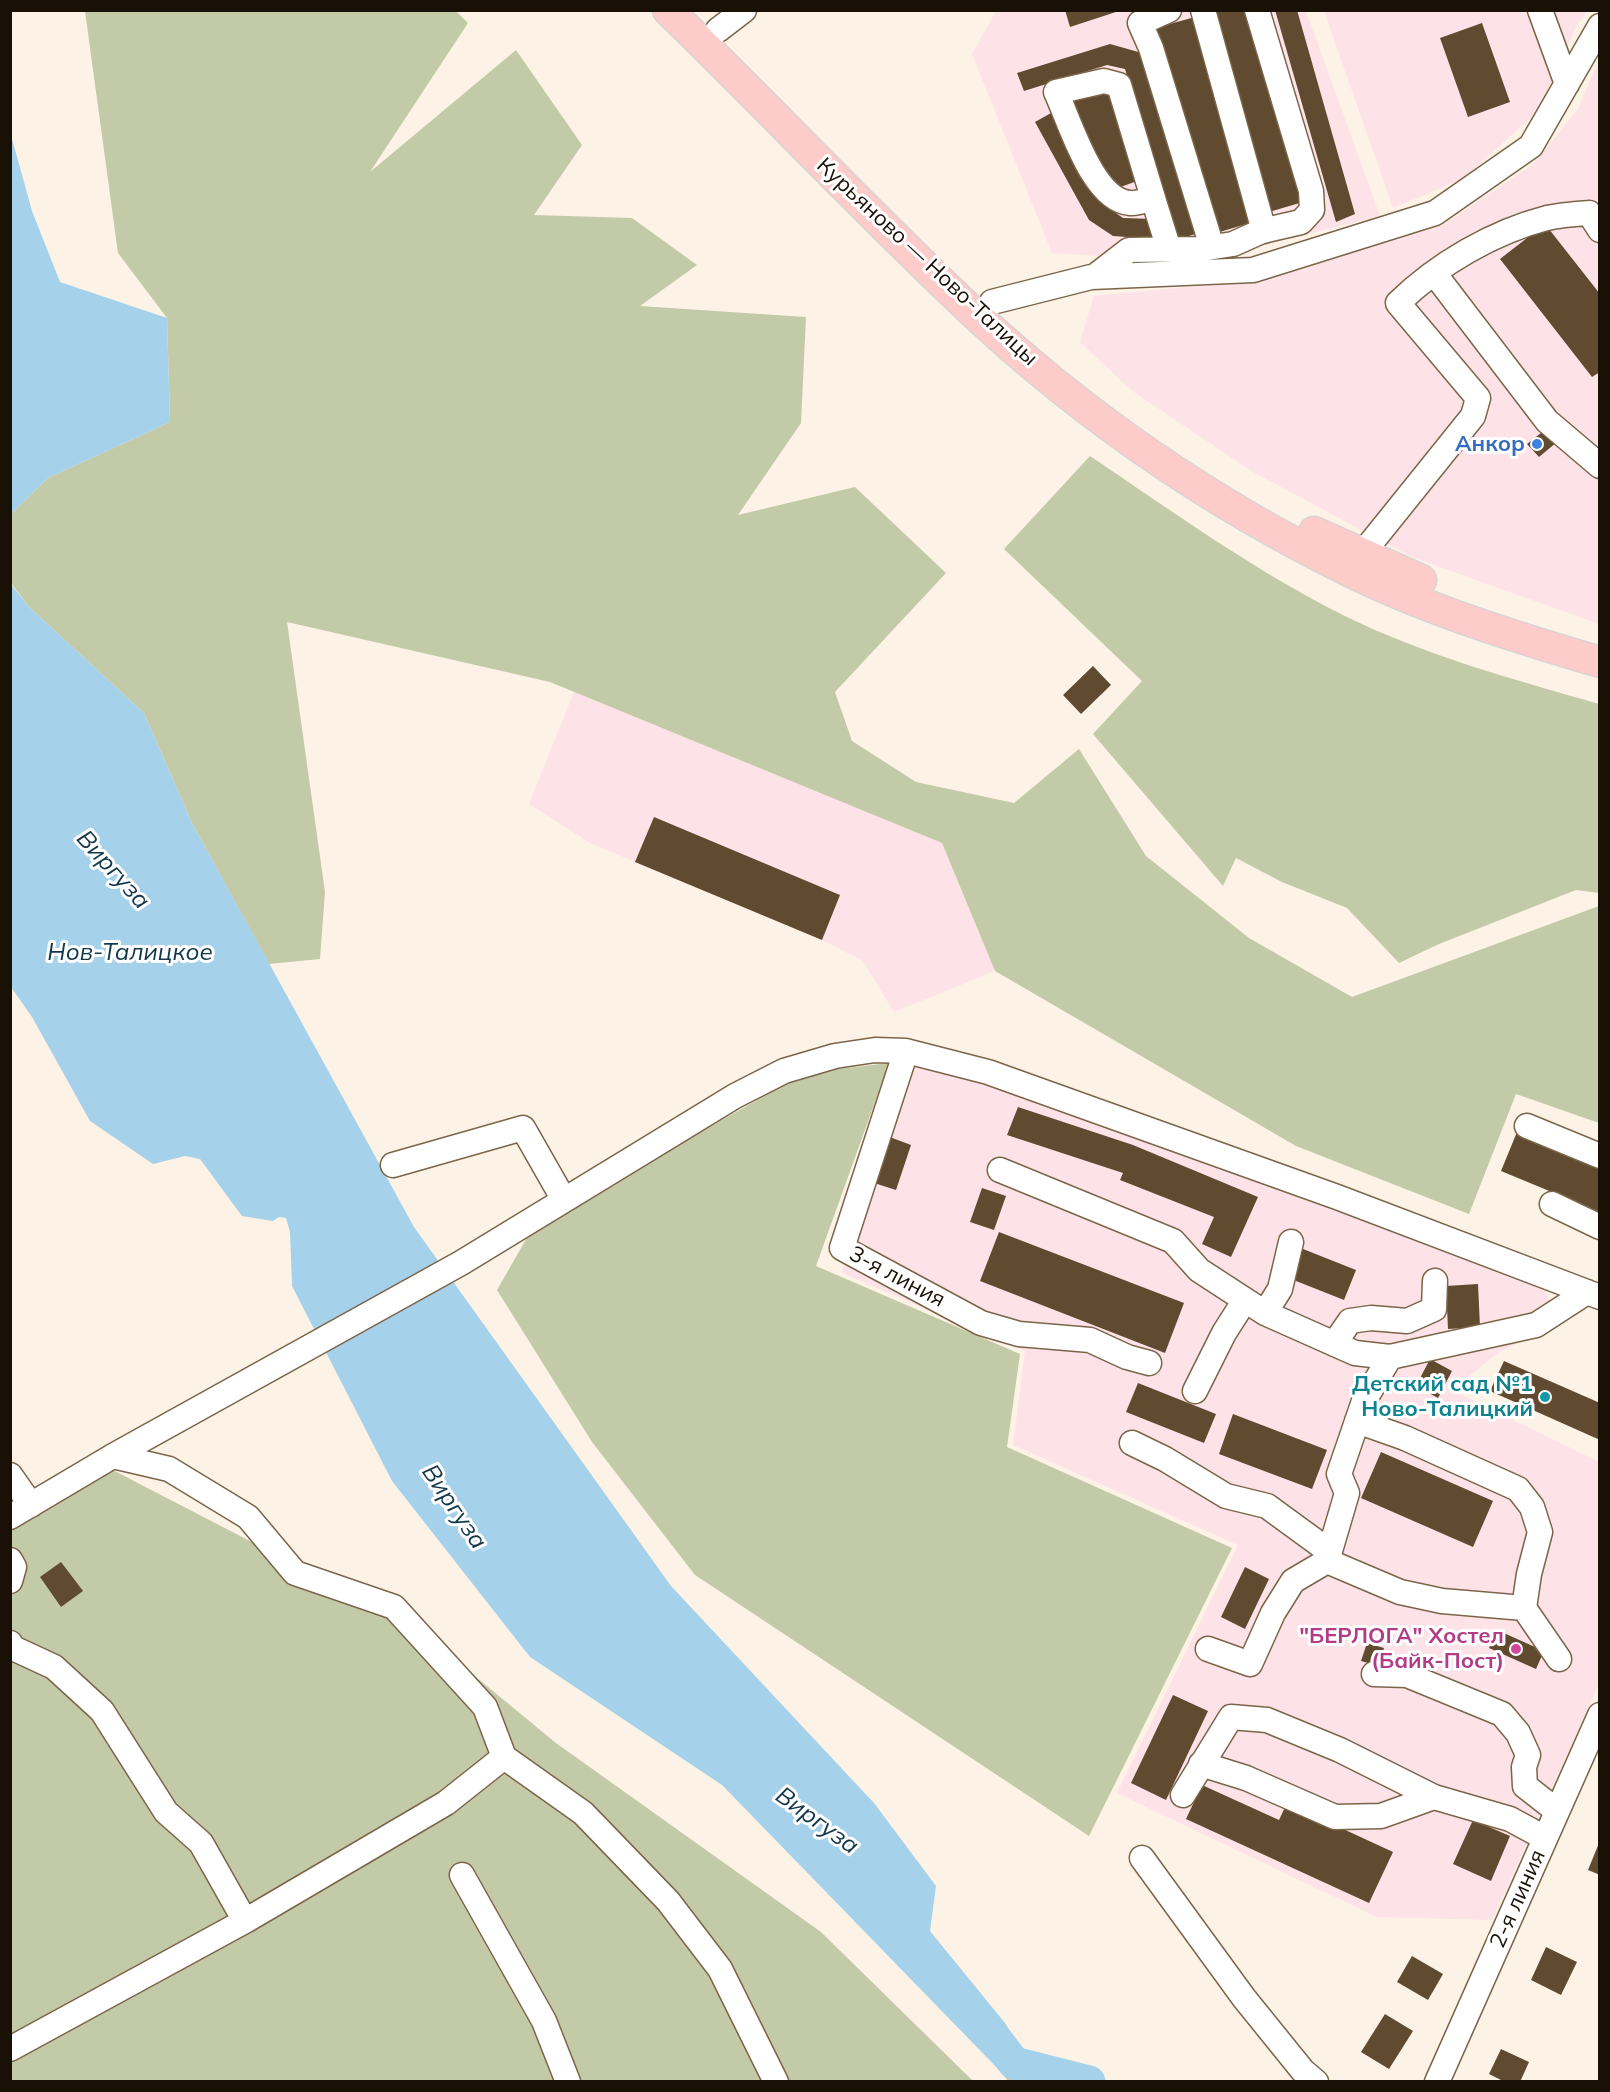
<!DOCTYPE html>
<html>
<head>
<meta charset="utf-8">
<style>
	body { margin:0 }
	#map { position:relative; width:1610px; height:2092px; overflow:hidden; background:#fdf2e6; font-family:Mulish,sans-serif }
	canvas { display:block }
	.frame { position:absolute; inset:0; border:12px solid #191006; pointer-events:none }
</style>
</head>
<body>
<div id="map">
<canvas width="1610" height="2092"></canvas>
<div class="frame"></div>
</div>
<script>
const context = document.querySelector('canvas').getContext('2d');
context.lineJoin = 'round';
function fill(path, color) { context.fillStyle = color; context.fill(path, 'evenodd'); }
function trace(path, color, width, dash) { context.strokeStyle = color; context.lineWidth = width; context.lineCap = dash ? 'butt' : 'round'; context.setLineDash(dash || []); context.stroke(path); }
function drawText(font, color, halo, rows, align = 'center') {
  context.font = font + ' Mulish,sans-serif'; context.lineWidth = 6; context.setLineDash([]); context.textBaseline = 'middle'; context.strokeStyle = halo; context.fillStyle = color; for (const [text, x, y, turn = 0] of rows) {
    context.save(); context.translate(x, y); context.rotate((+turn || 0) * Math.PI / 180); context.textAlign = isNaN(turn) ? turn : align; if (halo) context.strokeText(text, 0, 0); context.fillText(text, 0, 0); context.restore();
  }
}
fill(new Path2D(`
	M996 11H1306L1380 216 1272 243 1177 261 1052 253 972 54Z
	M1324 11H1588L1578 23 1538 111 1463 179 1393 208Z
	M1599 60V624L1412 557 1253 472 1131 390 1080 342 1094 296 1262 280 1443 225 1532 165 1578 109Z
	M574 692 942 843 995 971 894 1012 863 961 822 940 592 844 529 804Z
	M908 1053 1543 1285 1560 1323 1499 1352 1452 1390 1599 1462V1683L1492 1920 1377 1917 1117 1793 1238 1545 1013 1445 1025 1351 842 1273 852 1230Z`), '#fde2e8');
fill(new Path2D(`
	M85 11H456L468 23 370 172 516 50 582 145 534 215 632 218 697 265 640 306 806 317 801 423 738 515 855 487 946 573 835 692 852 741 916 782 1014 803 1079 749 1146 856 1249 938 1352 997 1599 906V1123L1516 1094 1469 1214 1296 1146 995 971 942 843 550 682 287 622 325 892 320 959 269 964 192 823 144 713 29 607 11 583V514L48 478 170 422 167 318 118 253Z
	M1090 456C1173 512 1255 571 1345 616 1426 656 1513 679 1599 704V893L1576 890 1439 944 1399 963 1347 908 1282 882 1236 858 1223 886 1093 734 1142 681 1004 549Z
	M889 1063 816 1266 1020 1354 1007 1447 1232 1548 1089 1836 695 1575 592 1442 497 1290 533 1227 805 1073Z
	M105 1466 414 1626 556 1743 821 1932 973 2081H11L10 1521Z
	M1023 2054 1051 2070 1089 2081H1008L1003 2074Z`), '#c3caa8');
fill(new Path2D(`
	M11 135 32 211 60 282 167 318 170 422 48 478 11 514Z
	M10 583 29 607 144 713 192 823 414 1227 671 1586 874 1803 936 1886 930 1931 1005 2023 1023 2054 1003 2074 722 1785 530 1657 392 1481 292 1286 290 1232 286 1218 279 1217 273 1221 242 1216 200 1159 185 1156 153 1164 90 1121 32 1017 11 987Z`), '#a6d1eb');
trace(new Path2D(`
	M988 2029 1014 2063 1089 2082`), '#a6d1eb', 33);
fill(new Path2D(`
	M1065 10H1119V11L1070 27Z
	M1210 10H1247L1303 202 1269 212Z
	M1275 10H1297L1355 214 1336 222Z
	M1195 17 1253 222 1213 234 1155 28Z
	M1482 23 1510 102 1468 117 1440 38Z
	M1110 44 1142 53 1199 233 1178 239 1125 69 1107 65 1024 91 1017 73Z
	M1107 89 1137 181 1118 188 1100 172 1073 101Z
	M1051 113 1103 204 1123 218 1154 219 1156 239 1113 236 1089 220 1035 122Z
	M1545 224 1600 294V372L1592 377 1500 259Z
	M1546 429 1557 442 1539 457 1527 444Z
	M1093 666 1111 685 1081 714 1063 695Z
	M654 817 840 895 822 940 635 862Z
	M1018 1107 1133 1145 1258 1197 1231 1257 1202 1244 1214 1217 1120 1180 1123 1173 1007 1135Z
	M1517 1132 1600 1166V1212L1501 1171Z
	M887 1136 911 1145 896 1190 871 1182Z
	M982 1188 1006 1196 994 1230 970 1222Z
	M999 1232 1184 1303 1165 1353 980 1281Z
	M1303 1249 1356 1270 1344 1300 1291 1279Z
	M1478 1284 1480 1327 1448 1329 1446 1286Z
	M1430 1359 1452 1371 1438 1398 1416 1386Z
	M1504 1361 1600 1403V1440L1490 1391Z
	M1138 1383 1216 1414 1204 1443 1126 1412Z
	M1233 1414 1327 1450 1312 1489 1219 1454Z
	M1381 1452 1493 1501 1473 1547 1361 1498Z
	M61 1562 83 1591 61 1607 40 1577Z
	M1245 1567 1269 1579 1245 1629 1221 1617Z
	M1497 1630 1544 1651 1536 1669 1489 1648Z
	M1367 1643 1384 1648 1379 1666 1361 1661Z
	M1173 1695 1208 1711 1166 1800 1131 1783Z
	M1202 1785 1279 1820 1287 1803 1393 1852 1369 1903 1186 1819Z
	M1473 1820 1510 1836 1491 1881 1453 1864Z
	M1599 1843H1600V1875L1588 1870Z
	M1546 1947 1577 1962 1561 1995 1531 1980Z
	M1412 1956 1443 1974 1428 2000 1397 1982Z
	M1385 2014 1413 2031 1389 2069 1361 2052Z
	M1501 2049 1529 2062 1520 2082H1505L1489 2074Z`), '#604b30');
const minor = new Path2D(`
	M1169 10 1140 23 1151 48 1212 247
	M1203 10 1264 231
	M1540 10 1567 84
	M718 30 744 10
	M1153 198 1119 85 1104 81 1056 92C1070 122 1093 201 1130 203 1137 204 1146 200 1153 198L1167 243 1166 249
	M1434 273 1547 421 1600 466
	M1094 277 1129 250 1201 249 1233 244 1262 231 1301 222 1312 210 1311 191 1257 10
	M992 302 1091 277 1253 270 1435 213 1531 146 1600 26
	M1362 554 1473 416 1478 398 1398 303C1438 264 1493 232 1547 218 1560 215 1575 214 1589 213L1600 230
	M906 1051 842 1248 981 1323 1019 1334 1090 1340 1127 1357 1149 1363
	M1527 1126 1600 1156
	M393 1165 523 1128 564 1200
	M1000 1170 1173 1241 1199 1270 1265 1313 1355 1353 1390 1357 1536 1325 1587 1292
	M1552 1204 1600 1227
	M1265 1313 1280 1289 1291 1242
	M1334 1344 1350 1321 1371 1318 1407 1321 1434 1309 1435 1281
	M1390 1357 1364 1401 1339 1474 1347 1493 1327 1561 1400 1592 1442 1601 1524 1608 1559 1659
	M1195 1391 1224 1333 1245 1300
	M1357 1421 1405 1438 1518 1489 1532 1507 1540 1532 1529 1574 1524 1608
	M1132 1443 1165 1459 1226 1496 1267 1506 1330 1552
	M113 1456 169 1469 248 1517 295 1573 394 1607 485 1707 504 1757 583 1813 668 1901 720 1969 776 2082
	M10 1475 31 1505
	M10 1517 113 1456 461 1263 735 1096 784 1071 835 1056 875 1050 906 1051 988 1072 1337 1197 1600 1297
	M10 1560 14 1567 10 1581
	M10 1643 13 1648 54 1667 102 1711 166 1812 201 1843 245 1921
	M1208 1649 1250 1664 1273 1613 1293 1581 1327 1561
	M1374 1674 1407 1675 1502 1714 1518 1733 1528 1755 1524 1767 1525 1786 1557 1811
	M1201 1764 1246 1778 1335 1817 1381 1816 1434 1797
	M1183 1795 1231 1717 1267 1720 1340 1750 1434 1797 1510 1819 1545 1838
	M1142 1858 1244 1998 1303 2071 1316 2082
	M462 1875 544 2021 568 2082
	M10 2049 245 1921 446 1803 504 1757
	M1437 2082 1600 1715`);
const major = new Path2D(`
	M668 10C772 111 871 217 977 316 1087 418 1215 505 1349 571 1428 610 1515 637 1600 662
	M1314 532 1421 580`);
trace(minor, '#7b6549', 27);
trace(major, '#d6d4d2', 33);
trace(minor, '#fff', 24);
trace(major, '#fdccca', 30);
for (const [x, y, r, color] of [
	[1537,444,6,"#3f7fe0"],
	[1545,1397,6,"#0f9aa8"],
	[1516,1649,6,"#d1479c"]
]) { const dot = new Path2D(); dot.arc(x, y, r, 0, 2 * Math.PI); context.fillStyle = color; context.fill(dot); trace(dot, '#fff', 2); }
drawText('22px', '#191006', '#fff', [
	["Курьяново — Ново-Талицы",927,262,43],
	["3-я линия",897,1277,28],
	["2-я линия",1518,1899,-66]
]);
drawText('bold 22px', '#366cbe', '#fff', [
	["Анкор",1525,444]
], 'right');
drawText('bold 22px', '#0d838f', '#fff', [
	["Детский сад №1",1533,1384],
	["Ново-Талицкий",1533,1409]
], 'right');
drawText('bold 22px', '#b23c85', '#fff', [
	["\"БЕРЛОГА\" Хостел",1504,1636],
	["(Байк-Пост)",1504,1661]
], 'right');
drawText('italic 24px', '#13374a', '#fff', [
	["Виргуза",113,870,48],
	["Нов-Талицкое",130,953],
	["Виргуза",454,1507,56],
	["Виргуза",817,1821,36]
]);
</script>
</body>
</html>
